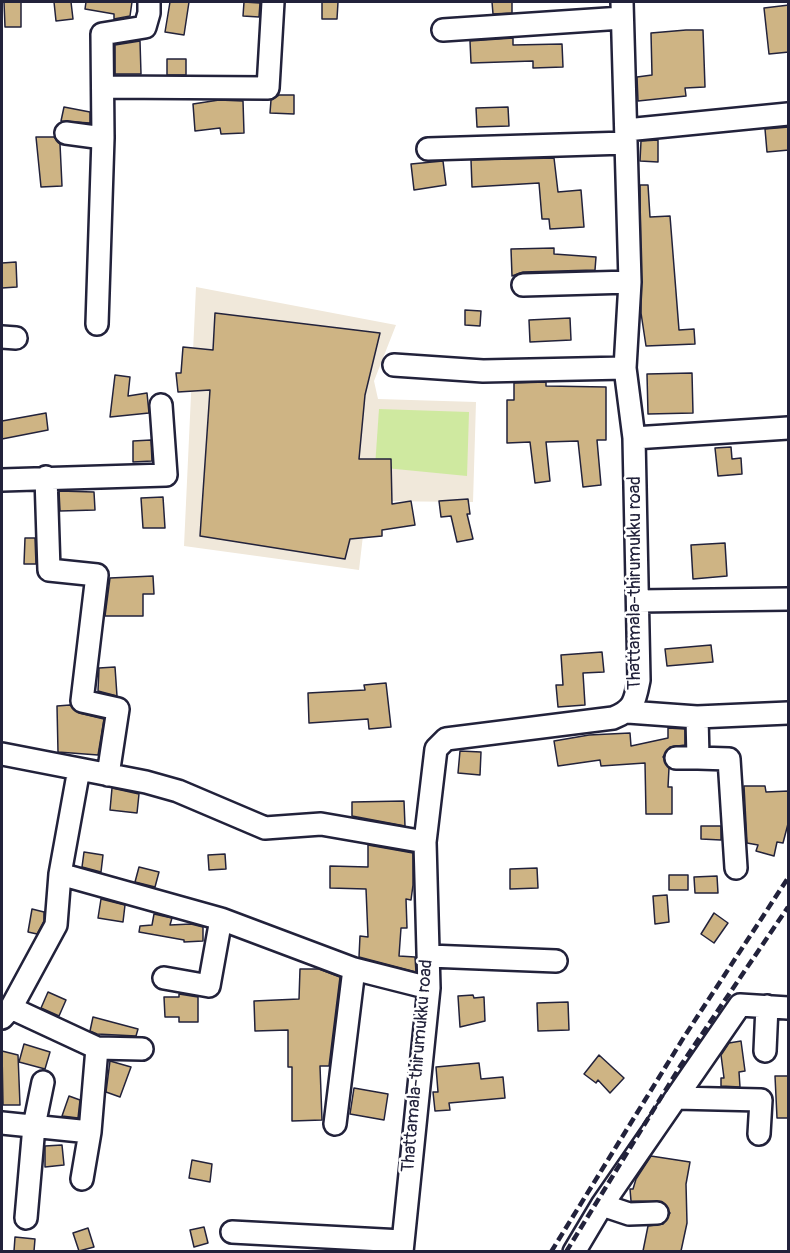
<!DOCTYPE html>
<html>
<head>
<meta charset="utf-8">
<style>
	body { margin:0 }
	#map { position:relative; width:790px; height:1253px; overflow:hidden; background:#fff; font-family:Pangolin,sans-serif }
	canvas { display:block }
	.frame { position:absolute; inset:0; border:3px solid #22223b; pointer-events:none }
</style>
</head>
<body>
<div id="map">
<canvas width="790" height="1253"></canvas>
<div class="frame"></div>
</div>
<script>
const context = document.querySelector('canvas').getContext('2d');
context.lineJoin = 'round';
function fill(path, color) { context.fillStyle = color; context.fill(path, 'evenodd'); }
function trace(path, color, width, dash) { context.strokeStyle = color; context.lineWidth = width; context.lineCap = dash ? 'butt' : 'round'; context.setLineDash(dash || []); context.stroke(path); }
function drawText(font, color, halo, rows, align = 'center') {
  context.font = font + ' Pangolin,sans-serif'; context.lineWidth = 5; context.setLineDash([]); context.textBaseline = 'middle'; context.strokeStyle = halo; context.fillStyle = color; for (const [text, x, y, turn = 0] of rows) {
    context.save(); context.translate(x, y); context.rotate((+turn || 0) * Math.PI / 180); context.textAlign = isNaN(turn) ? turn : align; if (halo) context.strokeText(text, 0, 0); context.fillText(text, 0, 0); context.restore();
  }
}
fill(new Path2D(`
	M196 287 396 325 374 381 378 399 476 402 473 502 367 501 359 570 184 546Z`), '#f0e8da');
fill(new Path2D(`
	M379 409 469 412 467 476 375 467Z`), '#cfe9a0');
const building = new Path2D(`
	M4 2H21V27H5Z
	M54 2H71L73 19 56 21Z
	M86 2H132L130 16 114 19V14L85 9Z
	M170 2H189L184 35 165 32Z
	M244 2 260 3 259 17 243 16Z
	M322 2H338L337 19H322Z
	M492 2H512V13L493 14Z
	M789 5V52L769 54 764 8Z
	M686 30H703L705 87 685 88 686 96 638 101 637 77 652 75 651 33Z
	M513 38V45L562 44 563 67 533 68V61L471 63 470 41Z
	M140 41 141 74H115V45Z
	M167 59H186V75H167Z
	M279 95H294V114L270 113 271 100Z
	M219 100 243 101 244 133 221 134 220 128 195 131 193 104Z
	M64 107 90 112V123L61 121Z
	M508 107 509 126 477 127 476 108Z
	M789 127V150L767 152 765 129Z
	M36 137H54L60 144 62 186 41 187Z
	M658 140V162L640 161 641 141Z
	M554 158 558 192 581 190 584 227 550 229 549 219H542L539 183 472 187 471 160Z
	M443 161 446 185 414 190 411 164Z
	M640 185H648L650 217 670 216 679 330 694 329 695 344 646 346 641 313Z
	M554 248V254L596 257 595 270 523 272 512 276 511 249Z
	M16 262 17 287 2 288V263Z
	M465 310 481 311 480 326 465 325Z
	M215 313 380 333 365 395 359 459H391L392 504 411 501 415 525 382 530V536L350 539 345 559 200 536 210 390 178 392 176 373H181L183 347 213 350Z
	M570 318 571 340 530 342 529 320Z
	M692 373 693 413 648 414 647 374Z
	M115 375 130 377 128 396 147 393 149 413 110 417Z
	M546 382V386L606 387V440H597L601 485 583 487 578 441 546 442 550 481 535 483 530 442 507 443V400H514V383Z
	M46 413 48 430 2 439V421Z
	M151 440 152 461 133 462V441Z
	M731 447 732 459 741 458 742 474 718 476 715 448Z
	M59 491 94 492 95 510 60 511Z
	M163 497 165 528H143L141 498Z
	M468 499 470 514H467L473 539 457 542 451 516 441 517 439 501Z
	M25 538H35L36 564H24Z
	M725 543 727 576 693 579 691 545Z
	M153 576 154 594H143V616H105L110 578Z
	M711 645 713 662 667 666 665 649Z
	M602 652 604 672 583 673 585 705 558 707 556 685H563L561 655Z
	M115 667 117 696 98 691 99 668Z
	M386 683 391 727 369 729 368 719 309 723 308 693 365 690 364 685Z
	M70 705 79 713 104 719 98 755 58 752 57 706Z
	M668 728 685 729V745L670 747 663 757 669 768 668 787H672V814H646L645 763 601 766 600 760 558 766 554 741 589 735 630 733 631 746 668 738Z
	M460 751 481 752 480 775 458 773Z
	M744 786H765L766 792 789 791V820L783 843 777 842 774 856 756 851 758 845 747 843Z
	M112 788 139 794 137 813 110 810Z
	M404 801 405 826 352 816V802Z
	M701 826H721V840L701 839Z
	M368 845 413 853V885L411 900 406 899 407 928H401L399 956 415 957 416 972 359 957 360 936 368 937 366 889 330 888V866L368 867Z
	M84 852 103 855 101 872 82 867Z
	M225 854 226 869 209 870 208 855Z
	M139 867 159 872 155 887 135 882Z
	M537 868 538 888 510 889V869Z
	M669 875H688V890H669Z
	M717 876 718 893H695L694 877Z
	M667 895 669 922 655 924 653 896Z
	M101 899 125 905 123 922 98 918Z
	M32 909 44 912V921L37 934 28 932Z
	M714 913 728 923 714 943 701 934Z
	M154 914 172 918 170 925 191 924 203 927V941L184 942V940L139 932 140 926 152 925Z
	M300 969H319L340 977 329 1066H320L322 1120 292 1121V1067H288V1030L255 1031 254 1001 299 999Z
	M48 992 66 1000 59 1016 41 1008Z
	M179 994 198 997V1022H179V1017H165L164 997H179Z
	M473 995 474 998 484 997 485 1021 460 1027 458 996Z
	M568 1002 569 1030 538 1031 537 1003Z
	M93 1017 138 1029 136 1036 97 1034 90 1031Z
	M741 1041 745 1071 739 1072 740 1087 721 1086V1078H724L721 1055 729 1043Z
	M24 1044 50 1052 45 1069 19 1062Z
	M2 1051 18 1055 20 1105H3Z
	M599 1055 624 1078 610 1093 598 1080 596 1083 584 1074Z
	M110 1061 131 1067 120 1097 106 1092Z
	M479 1063 481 1079 503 1077 505 1098 449 1103 450 1110 435 1111 433 1092H438L436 1067Z
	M775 1076H789V1118H777Z
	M354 1088 388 1094 384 1120 350 1114Z
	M69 1096 80 1100 78 1118 62 1116Z
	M62 1145 64 1165 45 1167V1146Z
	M651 1156 690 1162 686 1184 687 1223 681 1251H643L648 1226 663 1224 670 1213 662 1202 631 1201 630 1189H633L636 1179Z
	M192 1160 212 1164 210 1182 189 1178Z
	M204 1227 208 1243 194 1247 190 1230Z
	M88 1228 94 1247 79 1251 73 1233Z
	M15 1237 35 1239 34 1251H14Z`);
fill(building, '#ceb484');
trace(building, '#22223b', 1.5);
const minor = new Path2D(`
	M443 30 622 18
	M103 87 268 88 273 2
	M626 130 788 114
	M66 133 103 138
	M428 149 626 143
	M523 285 630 282
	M97 324 103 138 102 34 145 27 149 13V2
	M2 337 16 338
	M394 365 483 371 625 368
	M634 438 788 428
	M46 477 49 570 97 575 82 701 118 709 108 775
	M2 480 166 475 161 405
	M638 601 788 599
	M628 712 697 717 788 713
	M697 717 698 758 729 759 736 868
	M2 754 146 782 178 791 265 828 321 824 425 842
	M676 758H698
	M60 874 221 919 354 969 429 988
	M429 956 556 961
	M164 978 209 986 221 919
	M2 1018 11 1008 56 925 60 874 79 769
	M97 1048 142 1049
	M765 1051 767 1006
	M676 1098 761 1100 759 1134
	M2 1123 90 1132 97 1048 11 1008
	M335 1124 354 969
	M82 1179 90 1132
	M602 1205 629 1214 657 1213
	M26 1218 34 1126 43 1082
	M232 1232 402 1241
	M402 1252 429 988 425 842 436 749 446 739 613 718C634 710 635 701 639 680L634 438 625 368 630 282 622 2
	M574 1252 602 1205 740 1005 788 1008`);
trace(minor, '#22223b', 26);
trace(minor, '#fff', 21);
trace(new Path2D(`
	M551 1252 684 1037 788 878
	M566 1252 681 1065 788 907`), '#22223b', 4.5, [9, 4.5]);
drawText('18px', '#22223b', '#fff', [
	["Thattamala-thirumukku road",635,583,-90],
	["Thattamala-thirumukku road",418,1066,-85]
]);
</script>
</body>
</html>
